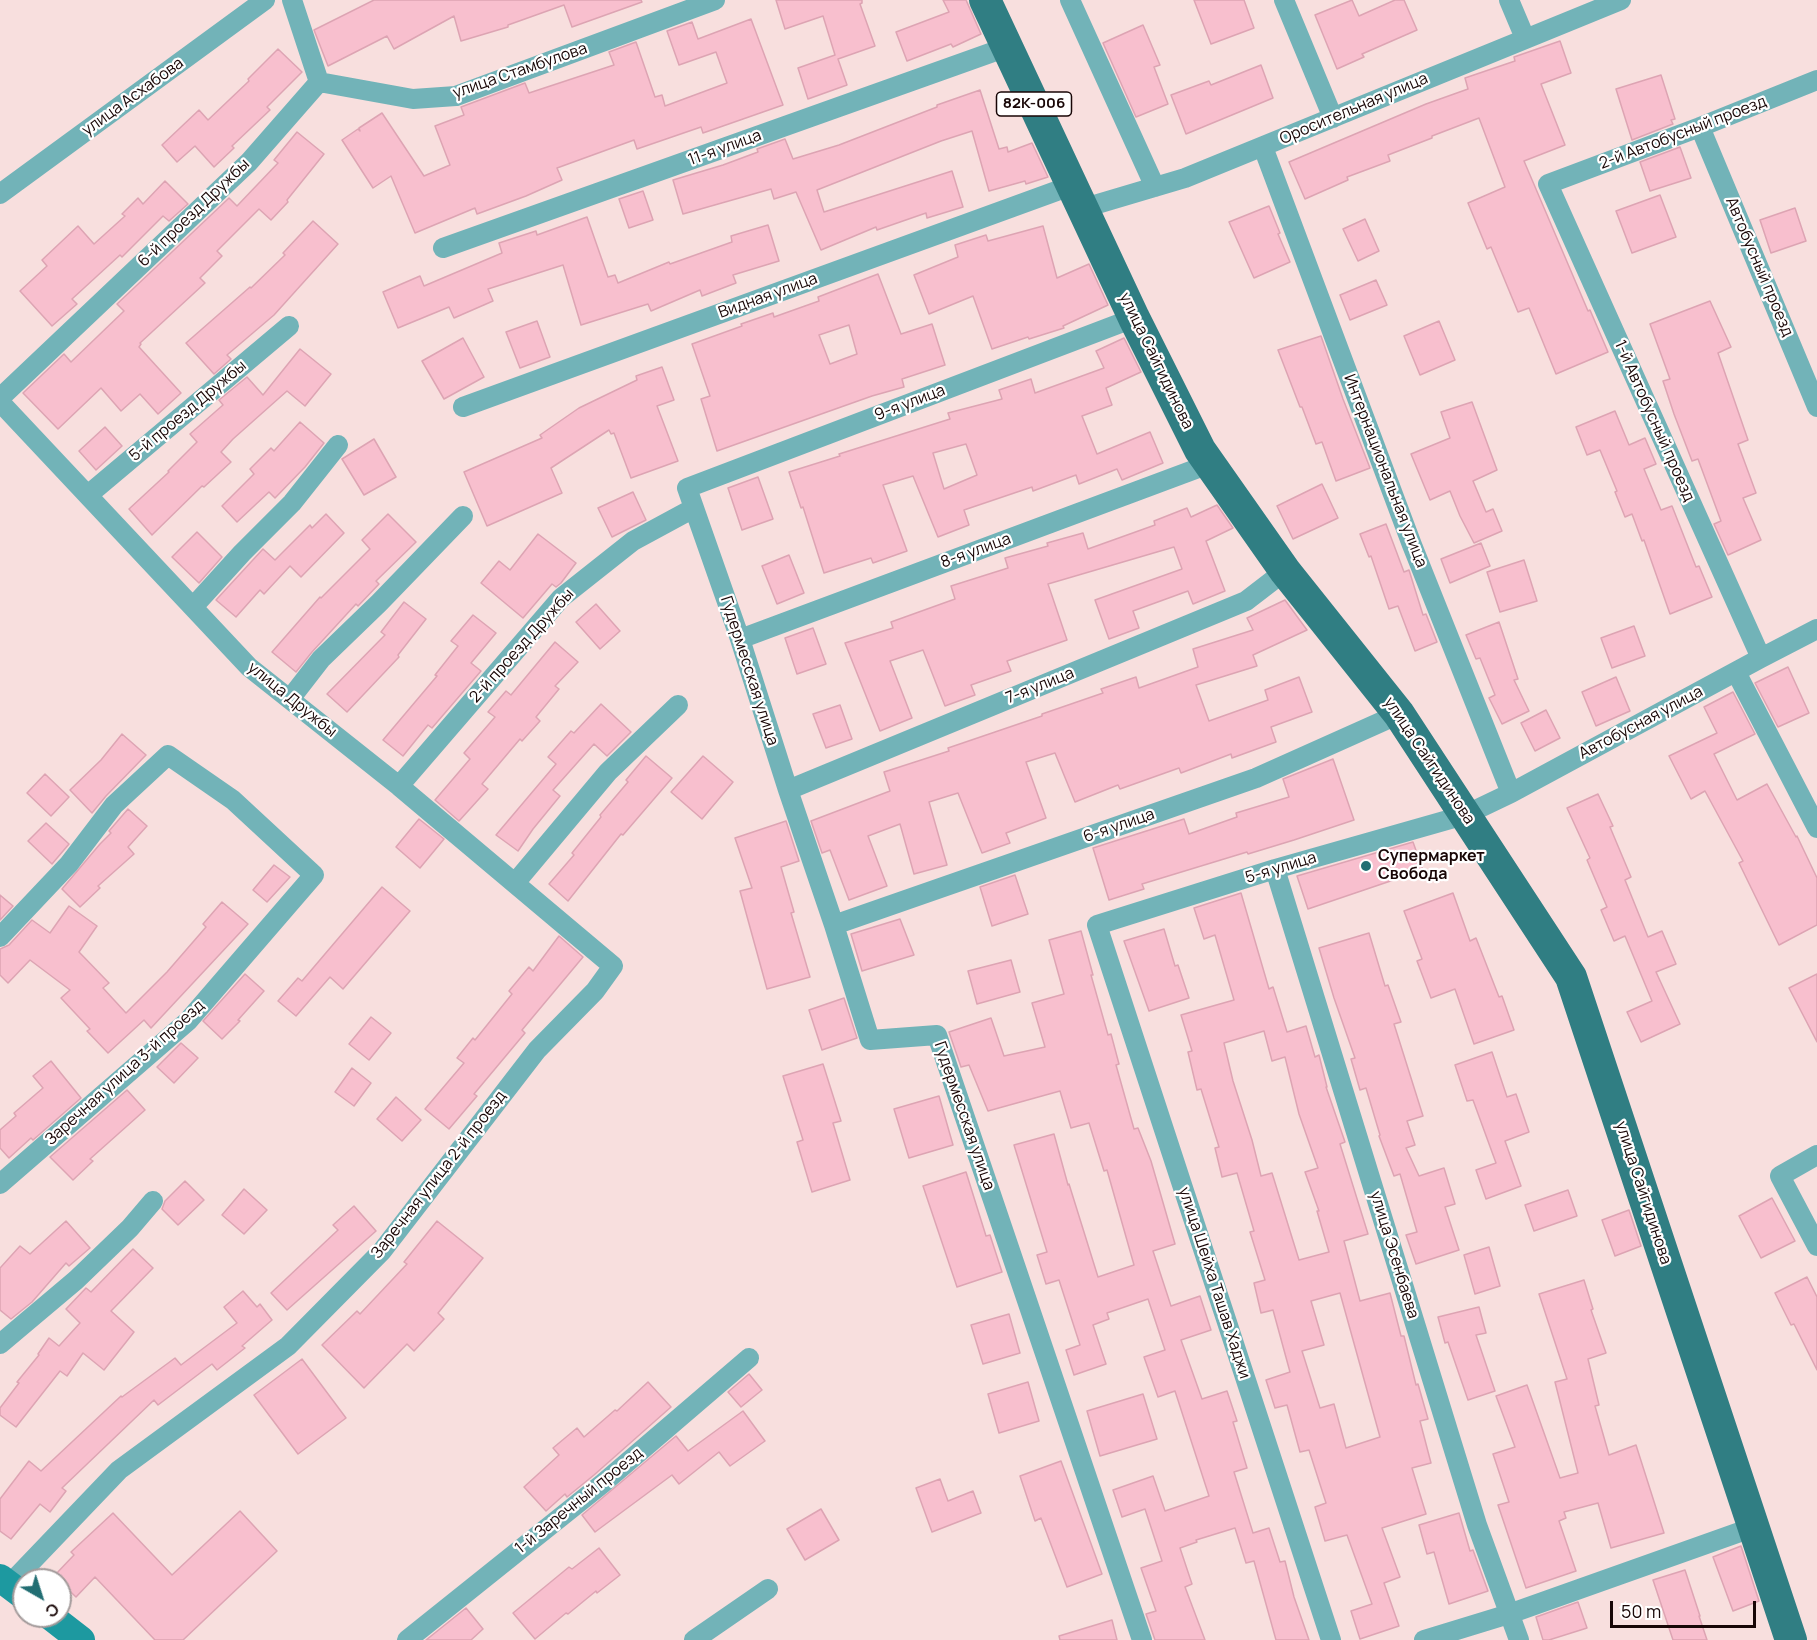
<!DOCTYPE html>
<html>
<head>
<meta charset="utf-8">
<style>
	body { margin:0 }
	#map { position:relative; width:1817px; height:1640px; overflow:hidden; background:#f8dfde; font-family:Manrope,sans-serif }
	canvas { display:block }
	.north { position:absolute; left:12px; top:1568px; width:60px; height:60px; box-sizing:border-box; background:#fff; border:2px solid #a39b9b; border-radius:50%; rotate:141deg; font-size:16px; font-weight:700; line-height:24px; text-align:center; color:#180606 }
	.north::after { content:''; display:block; margin:auto; width:21px; height:27px; background:#226e73; clip-path:polygon(50% 0,100% 100%,50% 72%,0 100%) }
	.scale { position:absolute; left:1610px; top:1601px; width:146px; height:27px; box-sizing:border-box; border:3px solid #180606; border-top:0; padding-left:8px; font-size:18px; line-height:21px; white-space:nowrap; color:#180606; -webkit-text-stroke:4px #fff; paint-order:stroke }
</style>
</head>
<body>
<div id="map">
<canvas width="1817" height="1640"></canvas>
<div class="north">С</div>
<div class="scale">50 m</div>
</div>
<script>
const context = document.querySelector('canvas').getContext('2d');
context.lineJoin = 'round';
function fill(path, color) { context.fillStyle = color; context.fill(path, 'evenodd'); }
function trace(path, color, width, dash) { context.strokeStyle = color; context.lineWidth = width; context.lineCap = dash ? 'butt' : 'round'; context.setLineDash(dash || []); context.stroke(path); }
function drawText(font, color, halo, rows, align = 'center') {
  context.font = font + ' Manrope,sans-serif'; context.lineWidth = 4.5; context.setLineDash([]); context.textBaseline = 'middle'; context.strokeStyle = halo; context.fillStyle = color; for (const [text, x, y, turn = 0] of rows) {
    context.save(); context.translate(x, y); context.rotate((+turn || 0) * Math.PI / 180); context.textAlign = isNaN(turn) ? turn : align; if (halo) context.strokeText(text, 0, 0); context.fillText(text, 0, 0); context.restore();
  }
}
const building = new Path2D(`
	M374 0H641L642 2 572 27 564 5 508 25V27L461 41 454 16 394 49 387 36 328 66 314 30Z
	M776 0H862V3L860 4 875 46 838 59 847 85 808 99 798 68 835 55 823 16 785 29Z
	M943 0H966L981 34 953 47 951 44 907 61 896 32 949 12Z
	M1194 0H1244L1254 28 1211 44Z
	M1352 0 1359 16 1395 0H1404L1417 30 1362 54 1364 57 1337 69 1315 15Z
	M751 19 783 105 703 133 701 127 637 149 634 140 557 168 562 180 526 196 477 214 475 208 415 233 391 176 373 188 342 140 358 129 360 131 359 128 382 113 424 176 450 165 435 126 464 115 461 107 525 83 529 93 614 65 609 52 636 42 655 97 662 95 665 106 727 83 716 52 679 65 667 31 692 22 698 39Z
	M1143 25 1160 65 1154 67 1168 104 1136 117 1103 43Z
	M1560 41 1571 73 1541 84 1565 145 1524 161 1588 311 1590 310 1608 352 1556 374 1529 308 1518 312 1491 247 1487 249 1468 203 1505 187 1479 118 1432 136V138L1388 155 1390 161 1347 177 1348 180 1305 199 1289 162 1426 104 1468 89 1465 78 1515 61 1514 57Z
	M278 49 302 72 267 107 270 110 232 146 234 148 214 167 195 146 177 162 162 145 199 110 208 120 249 81 248 79Z
	M1261 65 1273 98 1186 134 1171 95 1209 81 1211 85Z
	M1661 75 1675 119 1671 120 1673 124 1632 140 1616 89Z
	M980 90 999 149 1007 147 1008 152 1032 143 1048 177 1026 184 1025 181 989 191 972 131 941 141 817 190 824 212 952 171 963 207 927 218 926 213 877 230 876 227 821 250 796 192 774 199 771 189 683 214 673 180 723 165 758 152 757 149 785 139 793 159 839 145 937 107V105Z
	M297 132 324 154 287 200 288 202 271 220 259 209 217 251 222 256 200 278 205 283 140 343 141 344 139 347 181 393 158 414 140 394 121 411 101 388 58 429 23 393 64 354 71 362 124 311 117 304 229 198 237 206 278 163 274 160Z
	M1680 147 1691 178 1650 191 1640 162Z
	M165 181 188 204 169 221 163 216 122 257 120 255 72 299 77 304 52 326 20 291 47 266 42 260 78 226 94 244 125 216 122 214 138 198 143 204Z
	M643 191 653 220 629 228 619 199Z
	M1660 195 1676 237 1632 253 1616 211Z
	M1269 206 1280 233 1278 234 1290 262 1254 278 1229 222Z
	M1795 208 1806 241 1771 253 1760 220Z
	M587 217 608 277 615 275 618 283 669 262 670 264 732 242 731 236 768 225 779 261 733 275 736 283 702 296 700 290 651 311 648 304 581 325 563 265 488 289 493 301 454 318 449 307 398 328 383 292 420 276 424 286 502 253 499 243 536 231 537 235Z
	M1365 219 1379 251 1358 261 1343 229Z
	M313 221 338 244 274 315 227 355 231 359 214 374 186 343 250 287 251 288 285 255 283 253Z
	M1043 226 1057 278 1089 264 1108 305 1063 326 1064 328 1029 339 1028 337 992 349 973 296 929 314 914 275 958 257 955 245 986 235 988 241Z
	M878 274 901 334 932 324 945 365 902 379 904 387 872 396 717 451 701 399 710 396 692 344 742 326 741 324 773 313 774 317 819 301 818 297ZM849 325 857 354 830 364 819 335Z
	M1376 280 1387 305 1350 320 1340 295Z
	M1710 301 1731 347 1718 353 1748 440 1738 444 1756 493 1743 498 1761 540 1728 555 1714 524 1721 521 1698 459 1692 461 1674 414 1663 381 1670 379 1650 324Z
	M537 321 550 357 520 368 506 332Z
	M1439 321 1455 360 1420 375 1404 336Z
	M1321 336 1343 399 1370 468 1336 481 1322 442 1316 444 1302 407H1300L1278 350Z
	M463 338 484 377 444 399 422 361Z
	M1124 338 1141 372 1106 388 1112 405 1082 416 1097 454 1150 432 1163 463 1122 480 1117 469 1079 484 1076 475 1033 491 1032 487 964 510 969 525 938 537 913 476 883 485 907 551 873 563 871 558 824 573 803 507 801 508 789 472 840 456 839 454 950 419 948 413 1002 399 999 390 1031 379 1035 393 1104 368 1096 351ZM966 444 977 475 944 489 933 453Z
	M300 349 331 374 305 406 287 391 233 439 221 452 231 462 204 487 202 486 152 535 129 509 169 472 168 471 197 442 190 434 223 405 219 400 247 377 263 395Z
	M662 367 674 400 657 406 678 461 631 478 614 433 611 434 609 430 551 468 562 493 487 526 464 472 542 438 540 435 579 408 637 380 636 376Z
	M1472 402 1497 470 1473 481 1486 512 1493 509 1502 531 1474 543 1460 516 1450 491 1430 500 1411 454 1450 438 1441 412Z
	M1615 411 1629 445 1645 438 1656 464 1644 469 1661 510 1672 506 1696 567 1699 566 1712 597 1670 614 1644 540 1642 541 1632 514 1625 517 1615 492 1617 491 1600 450 1587 455 1576 427Z
	M300 422 324 443 305 467 275 498 269 492 237 522 222 506 254 474 250 469 271 448 274 451Z
	M105 427 122 446 96 470 79 451Z
	M374 439 396 477 364 495 342 459Z
	M758 477 773 519 742 530 728 488Z
	M1322 484 1338 518 1293 539 1277 506Z
	M633 492 646 520 612 537 598 508Z
	M1217 505 1233 528 1206 541 1225 591 1193 604 1188 591 1133 611 1139 628 1109 639 1095 600 1182 569 1174 547 1048 584 1067 640 1007 661 1011 671 971 685 975 695 945 706 923 650 890 661 912 718 880 731 845 643 893 628 891 622 955 599 951 586 1008 568 1005 558 1048 546 1047 543 1083 533 1088 549 1155 525 1154 521 1187 508 1191 517Z
	M326 514 344 533 301 577 290 566 264 594 260 590 236 617 216 600 263 549 275 560 310 525 312 528Z
	M388 514 416 542 376 581 379 584 358 606 356 604 312 652 296 672 272 652 320 597 321 598 370 549 362 540Z
	M1386 524 1404 572 1409 570 1423 615 1426 614 1437 642 1415 651 1398 606 1389 609 1371 556 1369 557 1360 534Z
	M197 532 222 557 199 583 172 557Z
	M538 534 576 563 561 583 556 587 552 584 523 618 481 583 499 561 510 570Z
	M1481 543 1490 566 1450 583 1441 559Z
	M789 555 804 593 777 604 762 566Z
	M1524 560 1537 601 1500 612 1487 572Z
	M1285 600 1307 630 1253 655 1257 666 1196 685 1209 721 1268 700 1265 690 1299 677 1312 712 1271 727 1276 742 1232 758 1231 754 1181 773 1179 768 1120 789 1118 785 1075 802 1055 753 1026 762 1046 818 1006 833 1010 843 982 853 958 793 929 802 947 865 914 874 900 824 868 836 887 886 849 900 830 850 822 853 811 821 890 791 884 772 949 751 948 748 1042 716V714L1103 693 1101 689 1136 677 1139 688 1198 667 1193 649 1253 630 1247 618Z
	M404 602 426 619 398 655 399 657 347 712 327 694 385 635 381 632Z
	M596 604 620 631 600 649 576 622Z
	M473 615 496 633 471 663 481 671 432 728 428 725 403 756 383 740 437 676 435 675 458 646 451 641Z
	M1499 622 1518 679 1514 680 1529 711 1502 724 1489 698 1495 695 1480 658 1476 659 1466 635Z
	M1634 626 1645 656 1612 668 1601 638Z
	M813 628 826 664 797 674 785 638Z
	M555 642 578 662 555 686 559 689 536 717 540 721 522 741 520 739 482 784 488 789 459 821 435 800 470 759 464 753 495 717 488 712 506 691 511 695Z
	M1788 667 1809 713 1778 727 1755 683Z
	M1616 677 1630 711 1596 726 1582 692Z
	M1733 692 1755 734 1714 754 1737 800 1767 784 1796 837 1797 836 1817 878V925L1779 945 1739 863 1743 861 1705 791 1691 799 1669 756 1717 733 1704 707Z
	M601 704 631 732 607 756 594 744 553 790 560 796 533 829 518 851 496 835 556 764 548 757 571 731 574 733Z
	M840 705 852 739 826 748 813 714Z
	M1546 710 1560 738 1535 751 1521 723Z
	M122 734 146 755 106 796 92 813 70 790 101 760Z
	M646 756 672 778 623 835 621 834 568 901 549 884 574 855 572 853 601 817 600 815 628 782 626 780Z
	M703 756 733 782 702 819 671 792Z
	M1333 759 1354 820 1294 840 1248 854 1247 852 1142 884 1144 889 1109 900 1093 848 1184 819 1189 834 1237 817 1236 813 1289 797 1283 779Z
	M45 774 69 797 51 816 27 793Z
	M1598 794 1613 826 1610 827 1631 877 1625 880 1648 937 1662 931 1676 964 1656 972 1680 1024 1641 1042 1627 1012 1652 1001 1625 936 1614 941 1601 910 1607 907 1587 860 1590 858 1567 808Z
	M128 809 147 826 128 847 134 854 98 886 100 888 80 907 62 889 100 844 111 833 109 831Z
	M419 819 444 839 420 868 396 847Z
	M786 821 799 861 781 867 794 912 791 913 810 977 767 989 740 891 752 888 735 838Z
	M46 823 69 844 52 864 28 841Z
	M1413 842 1423 870 1308 909 1297 876Z
	M274 865 290 877 267 902 253 890Z
	M1015 875 1028 914 992 926 980 887Z
	M382 887 410 911 343 989 330 977 296 1016 278 1001 298 978 302 981Z
	M1241 893 1269 989 1273 987 1287 1032 1306 1026 1315 1057 1319 1055 1327 1087H1326L1345 1142 1340 1144 1368 1234 1344 1241 1360 1301 1390 1293 1401 1336H1404L1416 1385 1418 1384 1428 1419 1420 1421 1431 1463 1412 1468 1426 1514 1382 1528 1400 1577 1384 1583 1399 1626 1360 1639 1351 1611 1372 1604 1347 1535 1325 1541 1315 1507 1326 1503 1309 1450 1300 1452 1287 1405 1275 1408 1266 1380 1290 1372 1273 1310 1261 1313 1254 1283 1265 1280 1250 1232 1254 1231 1237 1173 1222 1177 1215 1148 1219 1147 1201 1089 1197 1090 1188 1052 1192 1051 1181 1015 1234 1000 1215 935 1204 939 1194 908ZM1264 1031 1272 1061 1285 1057 1299 1114 1318 1168 1305 1172 1319 1211H1317L1329 1252 1299 1260 1272 1173 1261 1176 1252 1140 1233 1081 1224 1043ZM1340 1293 1380 1437 1346 1448 1334 1404 1320 1408 1302 1351 1324 1345 1311 1301Z
	M1453 893 1470 941 1476 938 1499 997 1502 996 1514 1030 1474 1044 1455 989 1431 998 1417 961 1422 959 1404 911Z
	M0 895 13 906 0 920Z
	M222 902 248 924 151 1028 144 1020 108 1053 87 1031 90 1029 61 998 70 990 30 960 8 983 0 975V949L9 945 32 920 50 933 69 906 97 926 79 952 109 983 103 988 126 1013 167 972 206 927 203 924Z
	M900 919 914 955 862 971 851 934Z
	M1164 929 1175 966 1178 965 1189 998 1149 1011 1124 941Z
	M1081 931 1093 975H1091L1108 1035 1111 1034 1119 1064 1116 1065 1134 1129 1138 1128 1151 1161 1175 1244 1153 1251 1171 1306 1200 1296 1211 1330 1181 1340 1202 1399 1227 1391 1237 1421 1233 1422 1247 1468 1234 1472 1253 1533 1269 1528 1280 1562 1285 1561 1294 1597 1309 1640H1276L1254 1561 1246 1563 1235 1528 1196 1540 1197 1542 1180 1548 1192 1584 1185 1587 1205 1640H1155L1146 1614 1156 1611 1141 1568 1162 1561 1145 1509 1122 1517 1113 1490 1153 1476 1165 1511 1209 1496 1175 1391 1158 1397 1144 1357 1165 1350 1148 1299 1107 1313 1109 1319 1093 1325 1106 1364 1074 1375 1066 1350 1080 1345 1059 1280 1046 1284 1037 1255 1047 1252 1014 1145 1054 1134 1068 1185 1069 1184 1098 1277 1134 1265 1107 1170 1104 1171 1089 1123 1071 1128 1060 1091 988 1111 969 1065 961 1067 949 1032 991 1018 1004 1056 1045 1047 1032 1003 1064 994 1049 940Z
	M1369 933 1385 986 1388 985 1401 1022 1394 1024 1423 1116 1407 1121 1415 1145 1406 1148 1419 1176 1444 1168 1455 1204 1445 1207 1459 1250 1416 1264 1406 1235 1417 1232 1400 1174 1394 1176 1379 1136 1380 1135 1366 1088 1360 1090 1351 1059 1355 1058 1334 998 1319 948Z
	M559 936 583 957 522 1030 525 1033 474 1094 477 1096 449 1129 425 1109 464 1063 457 1058 473 1038 475 1040 512 994 509 991 529 967 533 971Z
	M1011 960 1020 992 977 1004 968 971Z
	M245 974 264 991 238 1020 240 1021 222 1039 203 1021Z
	M1817 974V1042L1789 988Z
	M844 998 857 1038 822 1050 809 1010Z
	M371 1017 391 1033 369 1060 349 1044Z
	M181 1043 198 1058 174 1083 157 1067Z
	M1492 1052 1507 1097 1516 1094 1529 1132 1505 1141 1521 1186 1486 1199 1476 1170 1496 1163 1473 1100 1467 1101 1455 1065Z
	M51 1061 81 1098 33 1140 31 1138 9 1158 0 1148V1130L16 1116 14 1113 43 1088 33 1076Z
	M823 1064 841 1121 833 1123 850 1180 812 1192 797 1142 803 1140 783 1076Z
	M352 1068 371 1083 354 1106 335 1092Z
	M127 1090 145 1110 90 1159 93 1161 73 1180 50 1157Z
	M939 1096 953 1145 909 1158 894 1109Z
	M396 1097 421 1120 402 1141 377 1119Z
	M966 1172 986 1236 990 1235 1002 1272 957 1287 923 1186Z
	M185 1181 204 1200 178 1225 162 1209 165 1201Z
	M244 1189 267 1210 244 1234 222 1215Z
	M1568 1190 1577 1216 1534 1231 1525 1205Z
	M1772 1198 1795 1241 1761 1258 1739 1216Z
	M354 1206 376 1231 287 1310 271 1293 338 1230 333 1225Z
	M1629 1210 1641 1246 1615 1256 1602 1220Z
	M66 1221 90 1248 69 1266 66 1263 32 1302 11 1319 0 1310V1268L20 1246 30 1254Z
	M437 1221 483 1258 438 1313 444 1319 414 1351 407 1344 364 1388 322 1345 357 1311 360 1314 407 1264 404 1262Z
	M1489 1247 1500 1286 1475 1294 1464 1255Z
	M133 1249 153 1268 111 1311 134 1332 104 1370 83 1353 67 1376 60 1371 16 1427 0 1415V1408L19 1383 17 1382 39 1355 38 1354 49 1338 59 1346 80 1323 66 1309 86 1288 91 1292Z
	M1807 1277 1817 1297V1370L1794 1324 1791 1325 1775 1293Z
	M1584 1280 1593 1309 1591 1310 1606 1353 1588 1359 1599 1405 1595 1406 1609 1455 1636 1445 1664 1533 1611 1548 1598 1503 1564 1512 1566 1518 1559 1521 1576 1571 1526 1588 1498 1505 1509 1502 1493 1454 1515 1447 1496 1396 1527 1385 1560 1478 1578 1473 1555 1382 1567 1379 1539 1294Z
	M243 1291 257 1307 260 1304 272 1320 242 1346 245 1348 217 1370 212 1364 158 1405 154 1400 62 1488 66 1491 50 1512 40 1504 11 1539 0 1531V1499L29 1461 41 1471 121 1396 122 1397 175 1358 181 1365 237 1323 224 1307Z
	M1479 1307 1486 1333 1476 1335 1495 1391 1468 1400 1448 1342 1445 1343 1438 1317Z
	M1009 1314 1020 1353 983 1364 971 1325Z
	M302 1359 346 1418 298 1454 254 1395Z
	M749 1374 762 1390 741 1407 728 1392Z
	M648 1382 671 1407 594 1475 567 1497 565 1494 546 1511 524 1487 559 1455 553 1448 577 1428 584 1437 615 1410 617 1411Z
	M1028 1382 1039 1421 999 1433 988 1394Z
	M1143 1394 1157 1439 1100 1456 1087 1411Z
	M743 1411 765 1441 730 1466 719 1452 679 1484 672 1475 595 1532 582 1515 676 1436 688 1451Z
	M1061 1461 1102 1574 1067 1587 1041 1518 1035 1521 1020 1476Z
	M940 1479 948 1501 973 1491 981 1513 932 1532 916 1488Z
	M821 1509 839 1540 805 1560 787 1529Z
	M240 1511 277 1551 183 1640H155L95 1577 76 1597 54 1576 74 1555 71 1552 113 1513 172 1575Z
	M1459 1513 1470 1551 1473 1550 1488 1591 1449 1604 1434 1552 1427 1554 1419 1525Z
	M1741 1546 1759 1601 1733 1611 1713 1557Z
	M599 1548 620 1575 597 1593 596 1591 568 1614 566 1613 535 1639 513 1613 569 1567 572 1569Z
	M1685 1570 1700 1616H1699L1707 1640H1673L1653 1580Z
	M1578 1602 1587 1628 1549 1640H1543L1536 1617Z
	M466 1608 483 1629 471 1640H426Z
	M1112 1620 1117 1640H1060L1059 1636Z`);
fill(building, '#f8bfce');
trace(building, '#dda4b3', 1.5);
trace(new Path2D(`
	M1070 0 1155 187
	M1284 0 1333 118
	M1509 0 1525 38
	M319 82 413 99 456 96 715 0
	M1700 127 1817 407
	M1263 147 1412 545 1511 793
	M0 194 265 0
	M1084 208 1185 178 1621 0
	M443 248 1007 47
	M1134 318 687 488 740 639 788 790 834 925 870 1040 937 1035 1142 1640
	M0 398 249 162 319 82 292 0
	M0 402 249 667 399 786 613 966 595 991 537 1050 382 1251 288 1346 119 1470 9 1585
	M463 407 1073 185
	M88 495 289 326
	M193 607 242 553 292 503 338 445
	M740 639 1212 463
	M1761 658 1548 184 1700 127 1817 80
	M1736 672 1817 828
	M290 699 321 659 379 603 463 516
	M399 786 561 598 633 541 694 508
	M788 790 1246 601 1285 571
	M1275 869 1477 1525 1519 1640
	M515 883 608 772 678 705
	M834 925 1256 778 1399 714
	M0 937 69 864 114 805 168 755 233 800 314 875 188 1021 0 1184
	M1817 1155 1780 1176 1817 1246
	M0 1344 76 1280 130 1228 153 1201
	M407 1640 602 1484 749 1358
	M694 1640 768 1589
	M1331 1640 1097 925 1275 869 1465 815 1511 793 1761 658 1817 629
	M1424 1640 1509 1614 1754 1527`), '#72b3b8', 20);
trace(new Path2D(`
	M0 1578 24 1596
	M50 1616 81 1640`), '#1d99a0', 28);
trace(new Path2D(`
	M985 0 1134 318 1200 450 1285 571 1399 714 1571 977 1791 1640`), '#307e83', 32);
for (const [x, y, r, color] of [
	[1366,866,6,"#226e73"]
]) { const dot = new Path2D(); dot.arc(x, y, r, 0, 2 * Math.PI); context.fillStyle = color; context.fill(dot); trace(dot, '#fff', 2); }
for (const [x, y, w] of [
	[1034,104,75]
]) { const box = new Path2D(); box.roundRect(x - w / 2, y - 12, w, 24, 4.5); context.fillStyle = '#fff'; context.fill(box); trace(box, '#180606', 1.5); }
drawText('bold 15px', '#180606', null, [
	["82К-006",1034,104]
]);
drawText('16px', '#180606', '#fff', [
	["улица Стамбулова",520,71,-19],
	["улица Асхабова",133,97,-36],
	["Оросительная улица",1354,109,-23],
	["2-й Автобусный проезд",1683,133,-21],
	["11-я улица",725,148,-20],
	["6-й проезд Дружбы",194,213,-44],
	["Автобусный проезд",1759,267,67],
	["Видная улица",768,296,-20],
	["улица Сайгидинова",1156,361,64],
	["9-я улица",910,403,-21],
	["5-й проезд Дружбы",188,411,-40],
	["1-й Автобусный проезд",1654,421,66],
	["Интернациональная улица",1385,471,69],
	["8-я улица",976,551,-20],
	["2-й проезд Дружбы",522,646,-48],
	["Гудермесская улица",749,671,72],
	["7-я улица",1040,686,-22],
	["улица Дружбы",292,700,39],
	["Автобусная улица",1641,723,-28],
	["улица Сайгидинова",1429,761,56],
	["6-я улица",1119,826,-19],
	["5-я улица",1281,868,-17],
	["Заречная улица 3-й проезд",125,1073,-42],
	["Гудермесская улица",964,1116,71],
	["Заречная улица 2-й проезд",439,1175,-52],
	["улица Сайгидинова",1643,1193,72],
	["улица Эсенбаева",1394,1255,73],
	["улица Шейха Ташав Хаджи",1214,1283,72],
	["1-й Заречный проезд",579,1501,-39]
]);
drawText('bold 16px', '#180606', '#fff', [
	["Супермаркет",1378,857],
	["Свобода",1378,875]
], 'left');
</script>
</body>
</html>
